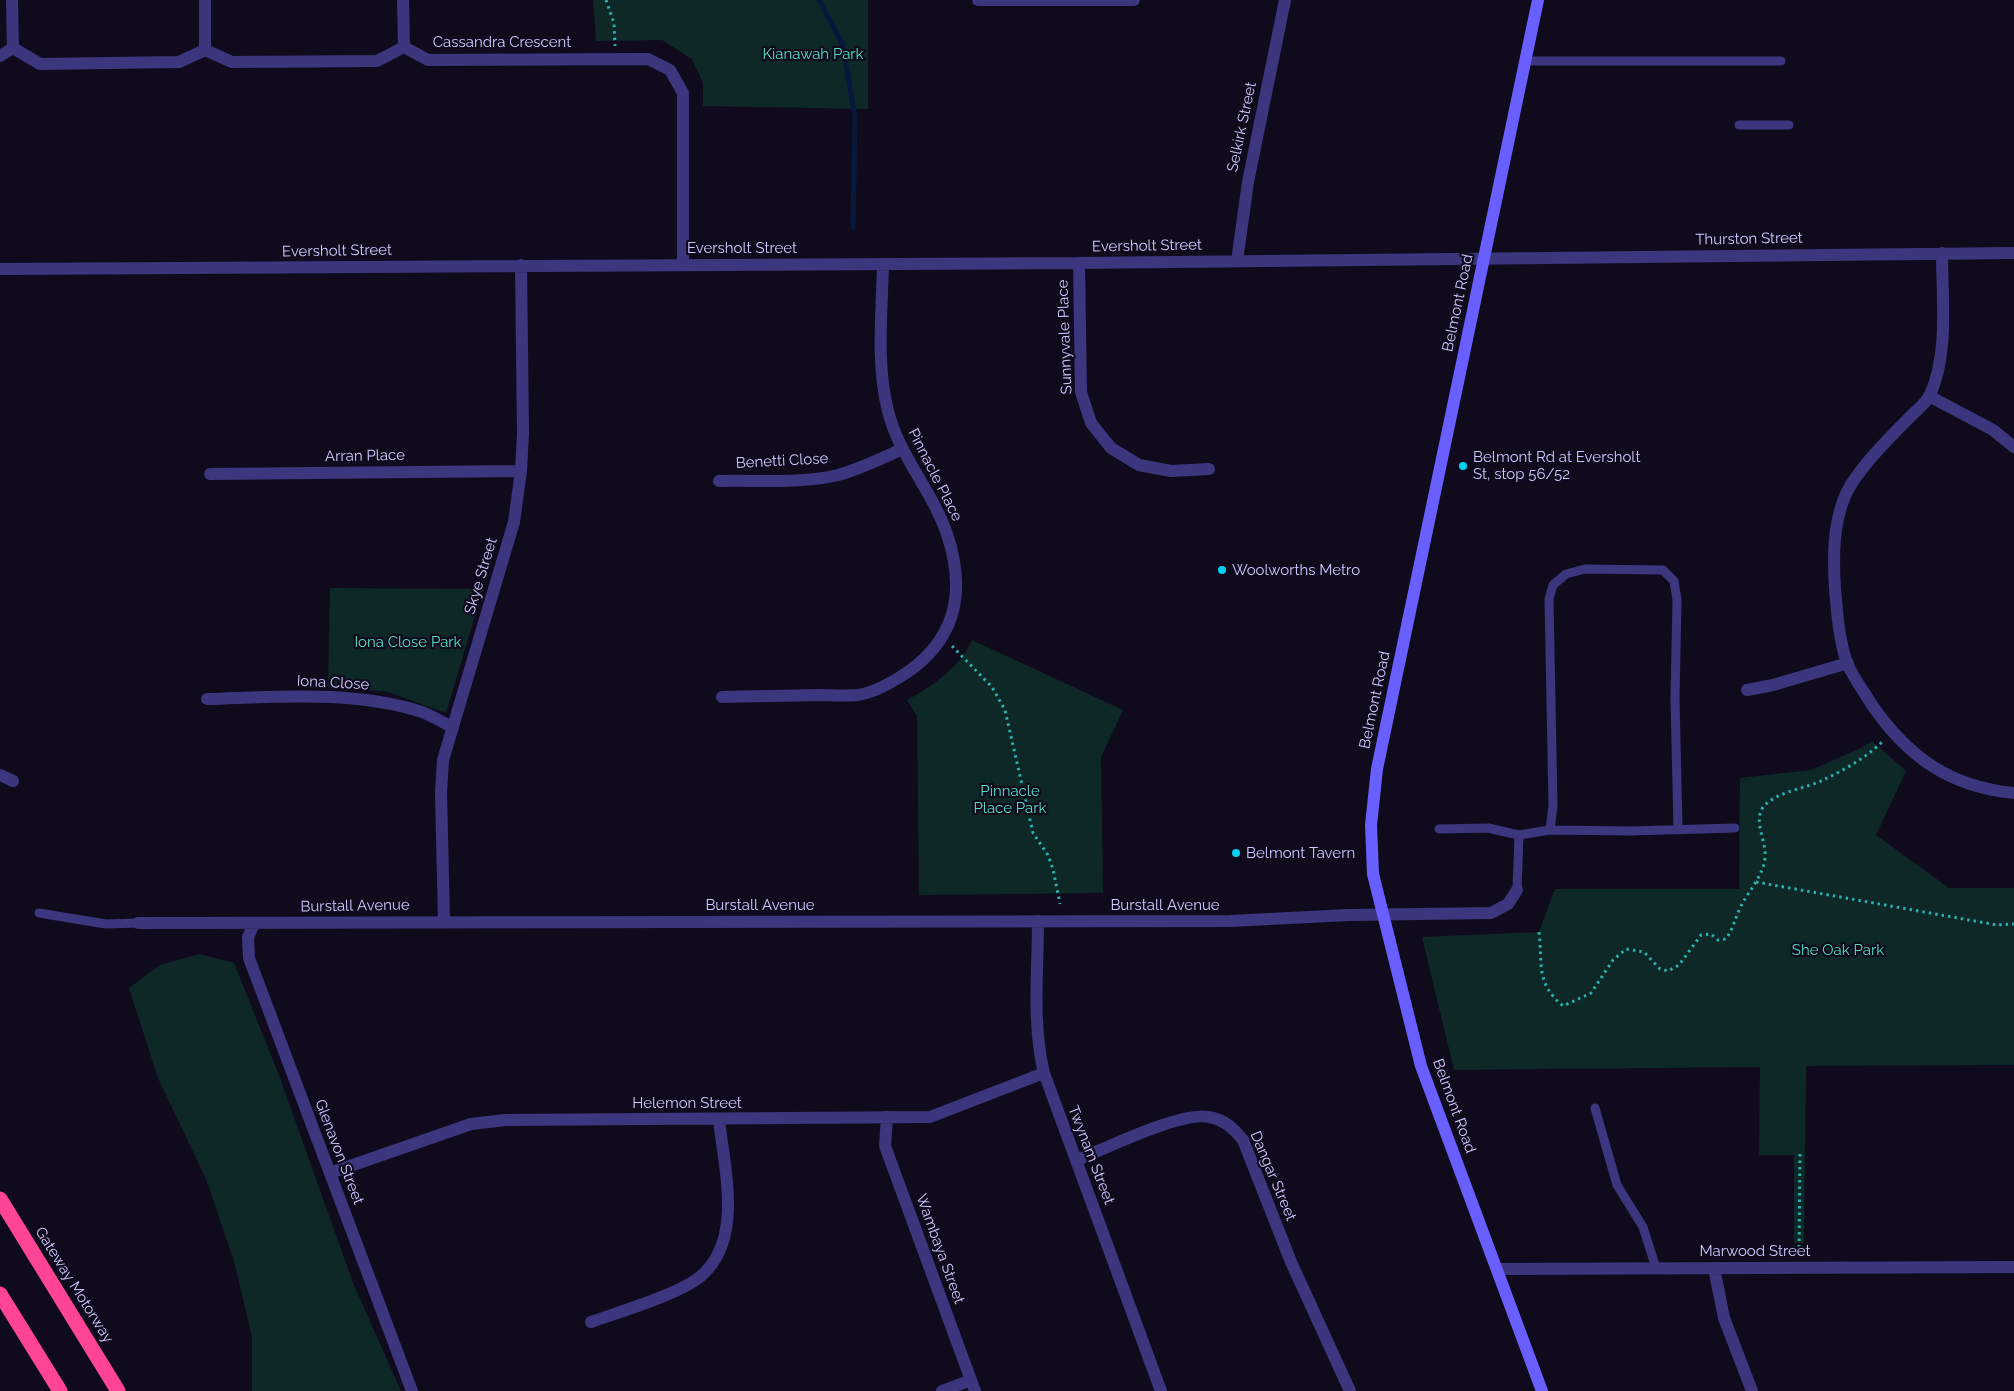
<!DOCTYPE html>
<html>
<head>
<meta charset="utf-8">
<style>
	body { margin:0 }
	canvas { display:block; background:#0f0b1d }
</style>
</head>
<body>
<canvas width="2014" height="1391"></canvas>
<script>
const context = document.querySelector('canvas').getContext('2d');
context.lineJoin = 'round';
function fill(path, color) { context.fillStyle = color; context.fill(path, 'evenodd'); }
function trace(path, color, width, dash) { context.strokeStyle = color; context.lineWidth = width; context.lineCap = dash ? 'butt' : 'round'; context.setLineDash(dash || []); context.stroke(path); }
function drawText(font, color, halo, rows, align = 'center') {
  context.font = font + ' Raleway,sans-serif'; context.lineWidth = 4.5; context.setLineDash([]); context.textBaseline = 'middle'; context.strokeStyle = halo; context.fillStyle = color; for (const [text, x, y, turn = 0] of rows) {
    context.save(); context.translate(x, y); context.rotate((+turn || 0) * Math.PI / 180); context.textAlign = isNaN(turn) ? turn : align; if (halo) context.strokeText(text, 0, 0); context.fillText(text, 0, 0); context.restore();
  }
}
fill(new Path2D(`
	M593 0H868V109L703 106V83L692 59 662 40 596 41Z
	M330 588 483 589 446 713 388 692 328 686Z
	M972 640 1123 710 1101 757 1103 893 919 895 917 716 907 700C933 686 960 667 972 640Z
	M1872 741 1906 771 1876 835 1949 888H2014V1065L1806 1066 1804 1243H1794V1155H1759L1760 1067 1454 1070 1422 937 1539 932 1555 889H1739L1740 778 1811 770 1861 748Z
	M199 954 234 963 280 1078 353 1283 401 1391H252V1337L234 1261 206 1179 158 1078 129 988 160 965Z`), '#0e2727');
trace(new Path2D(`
	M819 0 842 43 855 116 853 227`), '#08183a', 5);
trace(new Path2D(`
	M606 0 614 23 615 46
	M952 646 992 687 1005 710 1033 833 1048 855 1053 869 1060 904
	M1756 882 1997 925 2014 924
	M1539 932C1543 965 1535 982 1563 1006L1591 993 1613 960 1626 949 1644 952 1660 969 1668 971 1679 965 1701 935 1711 934 1718 940 1726 939C1733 929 1735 919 1740 908 1748 891 1763 877 1765 858 1767 841 1752 820 1764 806 1778 791 1805 789 1823 780 1844 770 1866 758 1883 741
	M1799 1254 1800 1154`), '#2bb0ad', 3, [2.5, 4]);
trace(new Path2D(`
	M1525 61H1781
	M1739 125H1789
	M1439 829 1488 828 1519 835 1550 830 1631 831 1735 828
	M1550 830 1553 806 1549 599 1553 585 1566 574 1585 569 1663 570 1674 581 1677 600 1675 698 1678 829
	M1517 890 1519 835
	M39 913 106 924 138 923
	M1595 1108 1617 1185 1643 1227 1656 1268`), '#3b367d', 9);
trace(new Path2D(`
	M12 0 13 48
	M205 0V50
	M403 0 404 47
	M978 0H1134
	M0 56 13 48 40 64 179 62 205 50 232 62 377 61 404 47 428 60 648 59 670 70 683 93V264
	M1942 253C1942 298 1949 353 1930 395 1926 404 1914 412 1907 420 1888 439 1856 471 1845 496 1833 525 1833 557 1835 588 1837 613 1839 640 1847 663 1853 677 1864 692 1872 705 1908 757 1950 787 2014 793
	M1237 261 1248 182 1285 0
	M1079 263 1081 392 1091 423 1111 448 1139 465 1171 471 1209 469
	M0 269 1079 263 2014 253
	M1929 396 1993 430 2014 447
	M210 474 521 471
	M719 481C758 480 800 484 838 475 860 469 881 459 902 449
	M1747 690 1773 685 1848 663
	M722 697C754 696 785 696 817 695 830 695 845 696 858 695 873 693 887 685 900 677 955 643 967 594 947 534 932 490 899 456 888 411 876 365 882 312 883 264
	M207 699C279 697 353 690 422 712 432 716 443 722 453 728
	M0 775 13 781
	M1038 921C1038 971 1032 1024 1044 1073L1161 1391
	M444 922 441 792 443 760 514 522 521 471 523 433 521 265
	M138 923 1230 921 1348 915 1491 913 1508 904 1517 890
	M254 924 248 937 249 958 412 1391
	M887 1117 885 1146 975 1391
	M1077 1160C1105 1149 1181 1111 1209 1117 1225 1120 1233 1128 1243 1140L1291 1262 1350 1391
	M330 1173 471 1124 505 1120 930 1117 1044 1073
	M1714 1268 1724 1318 1752 1391
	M1497 1269 2014 1267
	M591 1322C619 1312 680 1294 701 1276 744 1239 724 1169 719 1119
	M942 1391 971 1380`), '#3b367d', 12);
trace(new Path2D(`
	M1538 0 1377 769 1371 825 1373 874 1421 1066 1542 1391`), '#695fff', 12);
trace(new Path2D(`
	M0 1199 118 1391
	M0 1294 60 1391`), '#ff4395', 15);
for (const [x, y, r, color] of [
	[1463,466,5,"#00d1f3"],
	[1222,570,5,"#00d1f3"],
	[1236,853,5,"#00d1f3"]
]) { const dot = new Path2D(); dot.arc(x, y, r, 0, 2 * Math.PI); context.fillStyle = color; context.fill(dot); trace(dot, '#0f0b1d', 2); }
drawText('15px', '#d0c8ff', '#0f0b1d', [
	["Cassandra Crescent",502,42],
	["Selkirk Street",1242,127,-78],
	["Thurston Street",1749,239,-1],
	["Eversholt Street",1147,246,-1],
	["Eversholt Street",742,248],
	["Eversholt Street",337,251,-1],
	["Belmont Road",1458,303,-78],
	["Sunnyvale Place",1065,337,-92],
	["Arran Place",365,456,-1],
	["Benetti Close",782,461,-3],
	["Pinnacle Place",935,475,63],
	["Skye Street",481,576,-73],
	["Iona Close",333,683,3],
	["Belmont Road",1375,700,-78],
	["Burstall Avenue",760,905],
	["Burstall Avenue",1165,905],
	["Burstall Avenue",355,906,-1],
	["Helemon Street",687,1103],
	["Belmont Road",1454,1106,70],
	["Glenavon Street",339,1152,69],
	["Twynam Street",1091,1155,69],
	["Dangar Street",1273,1176,67],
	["Wambaya Street",940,1249,70],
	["Marwood Street",1755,1251],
	["Gateway Motorway",74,1285,58]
]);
drawText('15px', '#53dfc2', '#0f0b1d', [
	["Kianawah Park",813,54],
	["Iona Close Park",408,642],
	["Pinnacle",1010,791],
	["Place Park",1010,808],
	["She Oak Park",1838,950]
]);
drawText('15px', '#d0c8ff', '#0f0b1d', [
	["Belmont Rd at Eversholt",1473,457],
	["St, stop 56/52",1473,474],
	["Woolworths Metro",1232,570],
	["Belmont Tavern",1246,853]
], 'left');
</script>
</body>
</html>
